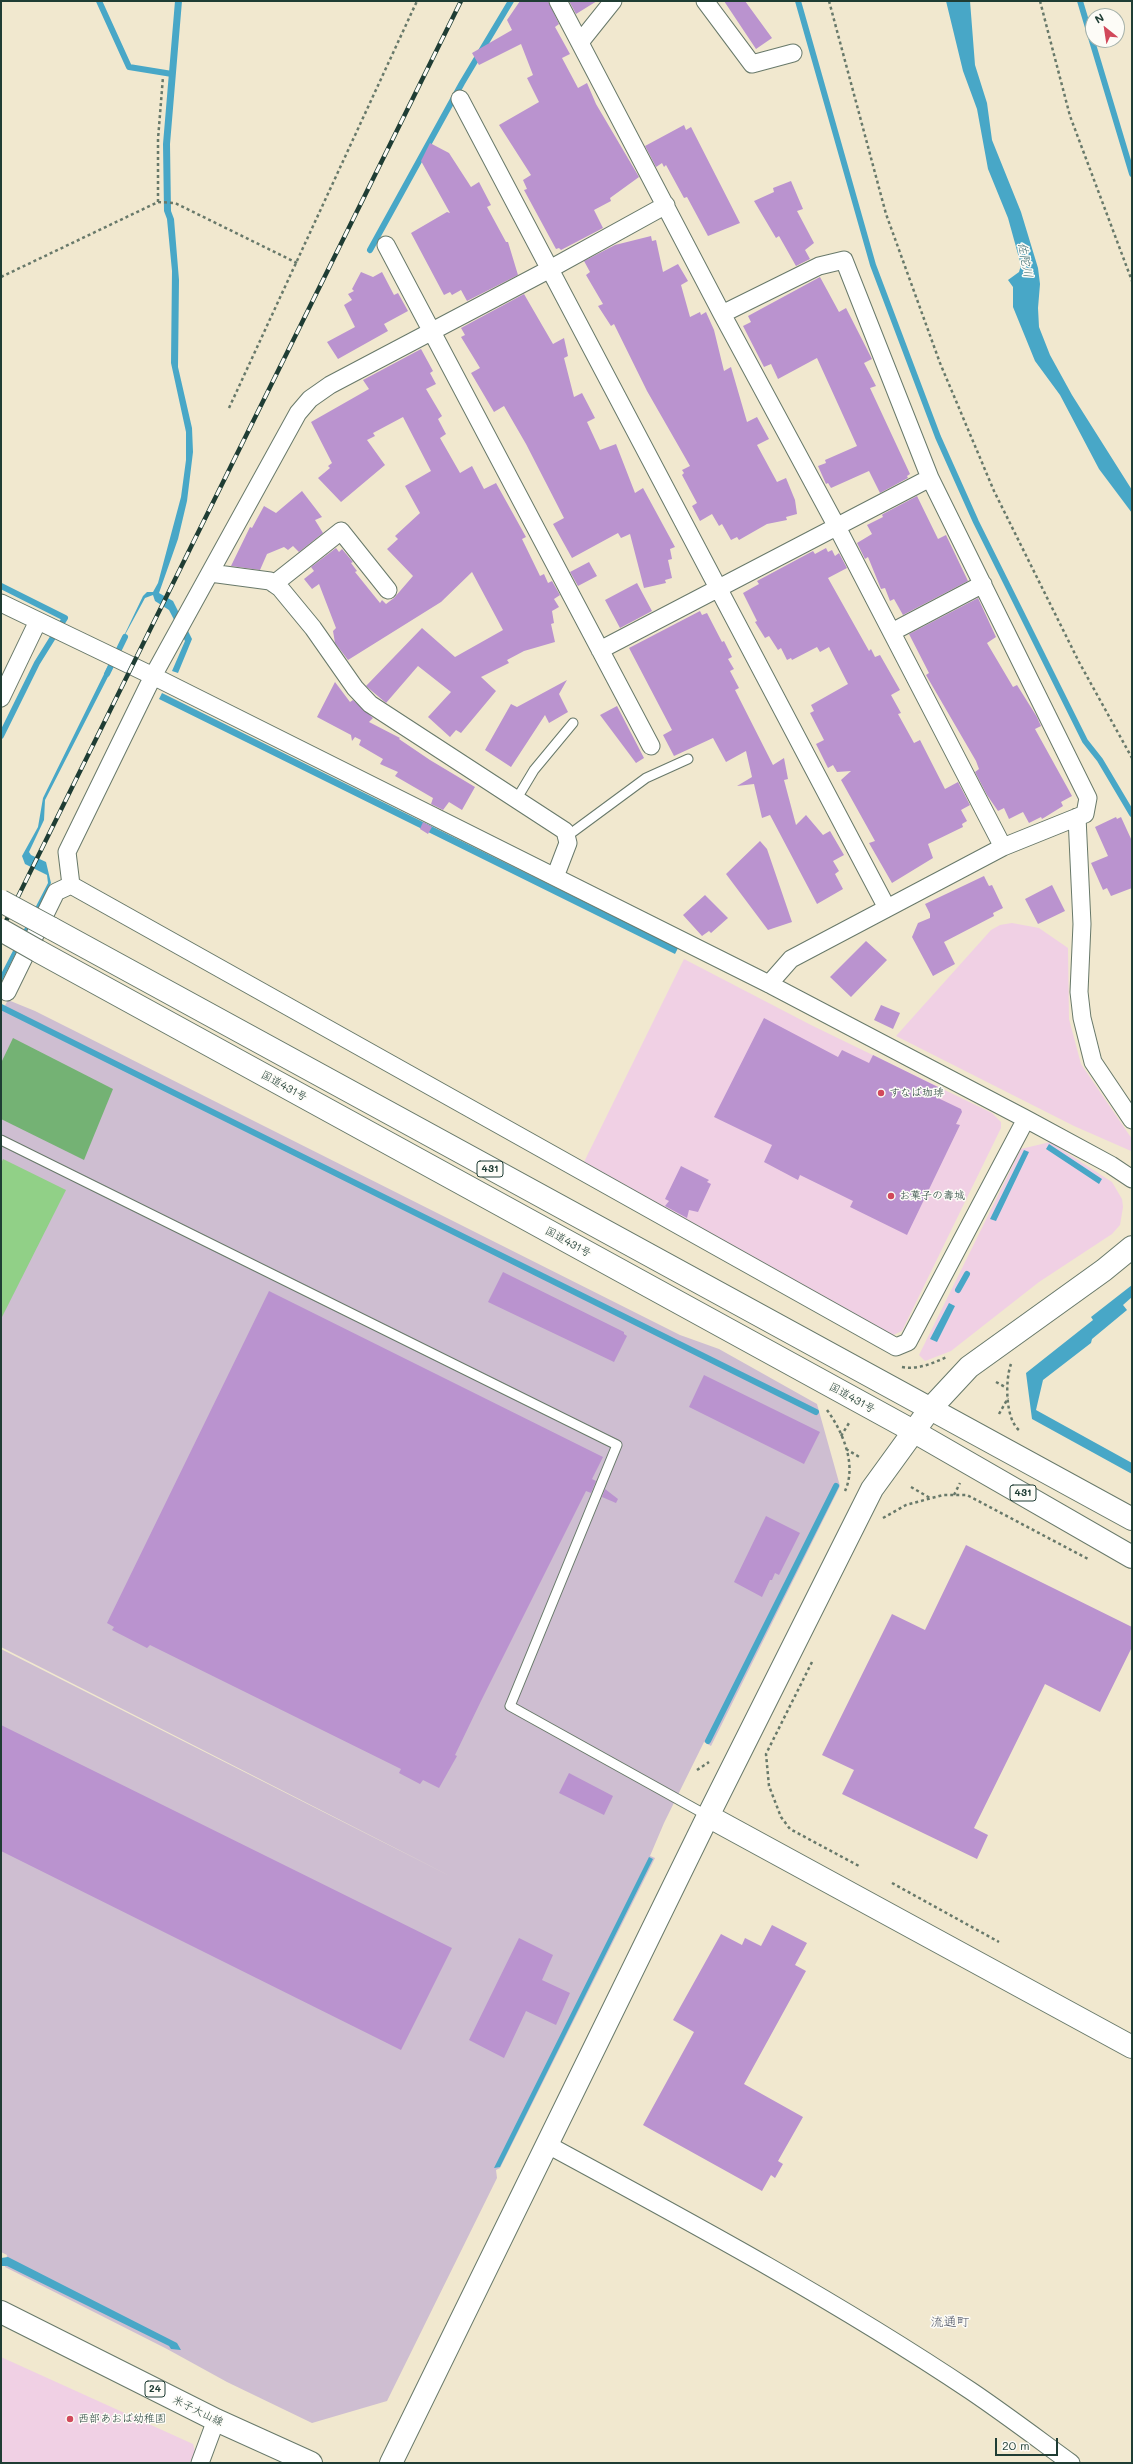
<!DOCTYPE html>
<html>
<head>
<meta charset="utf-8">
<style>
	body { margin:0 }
	#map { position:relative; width:1133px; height:2464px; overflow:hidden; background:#f1e8cf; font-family:Mali,sans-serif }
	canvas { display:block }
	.frame { position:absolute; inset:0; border:2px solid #1f3d34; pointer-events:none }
	.north { position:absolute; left:1085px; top:8px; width:40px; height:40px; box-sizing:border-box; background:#fdfcf7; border:1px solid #a4b0a9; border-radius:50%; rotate:330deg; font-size:11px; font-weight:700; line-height:16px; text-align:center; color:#1f3d34 }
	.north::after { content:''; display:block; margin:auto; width:14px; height:18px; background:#d1495b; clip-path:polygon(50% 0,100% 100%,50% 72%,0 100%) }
	.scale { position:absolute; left:995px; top:2438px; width:63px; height:18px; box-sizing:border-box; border:2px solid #1f3d34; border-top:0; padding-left:5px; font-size:12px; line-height:14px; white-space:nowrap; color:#1f3d34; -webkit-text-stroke:3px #fdfcf7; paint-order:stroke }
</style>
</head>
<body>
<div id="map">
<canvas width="1133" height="2464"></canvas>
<div class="frame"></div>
<div class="north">N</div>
<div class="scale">20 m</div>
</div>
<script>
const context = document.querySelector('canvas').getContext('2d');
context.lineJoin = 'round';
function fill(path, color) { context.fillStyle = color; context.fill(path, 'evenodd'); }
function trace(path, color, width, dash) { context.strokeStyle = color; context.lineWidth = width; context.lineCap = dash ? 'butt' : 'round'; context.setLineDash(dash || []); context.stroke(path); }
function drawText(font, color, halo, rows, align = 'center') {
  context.font = font + ' Mali,"Klee One",sans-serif'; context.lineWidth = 3; context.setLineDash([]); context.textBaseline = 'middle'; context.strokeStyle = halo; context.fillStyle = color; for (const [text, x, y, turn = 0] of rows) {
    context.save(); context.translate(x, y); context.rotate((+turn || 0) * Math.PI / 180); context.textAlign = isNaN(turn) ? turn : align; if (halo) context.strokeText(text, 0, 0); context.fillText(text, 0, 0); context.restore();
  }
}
fill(new Path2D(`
	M1012 923 1039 928 1068 948 1069 1019 1081 1064 1132 1139 1131 1151 1074 1126 896 1036 991 930 1000 925Z
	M684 959 811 1025 992 1113 1001 1122V1128L902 1331 891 1336 583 1164Z
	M1050 1142 1112 1182 1122 1199 1123 1207 1120 1225 1112 1234 1039 1282 951 1351 925 1361 919 1355 1021 1149Z
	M1 2357 193 2444 195 2452 190 2463H1Z`), '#f0d0e4');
fill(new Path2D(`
	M8 1000 35 1011 680 1335 719 1349 817 1404 840 1486 711 1746 704 1742 664 1823 650 1856 655 1858 500 2168 496 2170 497 2178 387 2401 312 2423 227 2382 167 2349 5 2267 7 2255 1 2252V1649L454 1878 1 1647V1013Z`), '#cebed1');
fill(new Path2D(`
	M3 1159 66 1190 1 1319V1164Z`), '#91d087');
fill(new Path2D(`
	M13 1038 113 1089 84 1160 1 1119V1063Z`), '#74b274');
fill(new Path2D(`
	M175 1H182L170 144 171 211 174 219 179 280 178 367 192 428 193 452 187 501 178 539 159 593 173 601 192 639 178 673 172 671 185 641 169 610 155 601 153 595 145 598 120 644 143 596 147 592H153L158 583 181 497 186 460V432L171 363 172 271 167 219 164 211 163 144Z
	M946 1H970L975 65 987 103 992 140 1021 212 1038 268 1040 284 1038 308 1039 327 1050 355 1072 395 1132 490V513L1099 469 1060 395 1035 361 1013 307V287L1008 280 1019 272 1021 265 1008 218 988 169 977 109 963 71Z
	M108 666 112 669 45 800 44 820 29 852 31 855 46 862 51 883 1 983V974L48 883 47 875 25 864 22 856 38 827 43 798Z
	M162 693 678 948 675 954 159 699Z
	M1049 1144 1102 1179 1099 1184 1046 1149Z
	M1024 1150 1029 1152 996 1221 990 1219Z
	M1132 1285V1297L1123 1305 1127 1310 1092 1339 1091 1343 1043 1380 1036 1410 1132 1463V1474L1032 1419 1026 1373 1093 1320 1091 1317Z
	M949 1303 955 1306 937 1342 930 1339Z
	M649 1857 653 1859 500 2167 494 2168Z
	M8 2257 177 2343 181 2350 171 2349 169 2346 7 2266H1V2258Z`), '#48a7c7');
trace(new Path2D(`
	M99 1 129 67 172 74
	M798 1 873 265 938 437 976 522 1085 741 1100 760 1132 814
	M1080 1 1132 174
	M370 250 462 83 511 1
	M1 586 65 618 37 663 1 736
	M107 674 125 637
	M1 1007 816 1412
	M958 1290 967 1274
	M708 1741 836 1486`), '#48a7c7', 6);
fill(new Path2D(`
	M520 1H548L559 24 555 27 570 54 562 58 578 88 587 83 596 104 639 177 610 198 611 201 594 210 603 228 561 250 559 248 556 249 524 190 527 189 523 180 531 175 499 125 539 102 527 78 533 75 521 44 479 65 472 53 512 30 507 20Z
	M569 1H597L576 14Z
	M724 1H745L772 38 756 49Z
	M684 125 686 130 691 127 740 223 708 236 687 197 684 198 666 165 664 167 662 163 656 167 645 146Z
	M430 143 449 153 471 187 479 182 491 205 487 207 506 242H508L518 275 467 301 461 290 452 295 450 292 444 295 411 233 447 212 450 213 421 161Z
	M791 181 803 209 797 211 814 243 805 250 810 259 796 266 779 236 776 238 754 201 774 192 773 188Z
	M651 236 652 241 656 240 663 272 678 264 688 281 681 285 690 317 700 312 701 315 706 312 714 330 724 371 731 367 747 422 757 417 769 439 757 445 777 482 786 478 795 500 797 514 786 517 787 520 767 524 739 540 737 537 731 540 722 524 719 526 712 514 700 521 692 506 697 503 682 475 684 473 682 470 690 466 647 391 614 324 611 326 598 306 603 304 586 275 590 272 584 261 615 245Z
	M361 272 373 277 382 272 394 295 398 293 408 311 384 324 388 331 338 359 327 342 355 327 344 305 352 300 348 294 354 291 352 289Z
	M820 277 839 312 846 308 872 359 864 363 876 386 870 388 910 474 907 476 908 478 880 493 869 471 831 488 828 483 826 484 818 466 826 463 825 460 857 446 817 358 778 379 771 364 764 367 743 326 751 322 748 316Z
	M524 294 553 344 564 338 568 356 564 358 574 397 582 393 595 418 587 422 600 450 616 444 635 493 643 488 675 547 670 549 672 559 668 560 672 578 665 580 666 583 644 588 630 534 621 538 618 533 572 558 553 524 564 518 526 444 504 406 494 412 471 373 480 368 461 337 465 335 461 328Z
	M421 349 433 371 430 373 436 384 426 389 442 416 438 419 446 434 440 438 460 473 472 466 484 489 496 483 526 537 522 539 540 576 544 574 548 583 552 581 560 595 554 599 559 607 552 611 554 623 551 624 555 642 524 651 507 660 509 663 481 677 496 691 461 733 456 730 450 737 428 717 451 692 418 666 386 703 366 686 422 628 455 657 503 630 472 572 441 602 348 660 335 643 333 631 336 628 319 584 312 589 304 579 314 571 311 567 336 548 339 552 342 549 353 562 351 563 357 571 355 572 380 603 382 600 386 604 394 598 413 576 387 549 398 539 395 536 420 513 405 486 431 471 403 417 373 433 375 436 367 440 385 465 341 502 318 478 330 468 328 466 332 463 311 422 369 389 363 380Z
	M302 491 322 517 315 520 323 533 299 552 293 546 288 550 284 547 267 554 260 570 231 566 250 527 252 528 264 506 276 513Z
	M917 496 938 539 946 535 968 581 903 615 894 599 890 601 885 588 881 589 868 557 865 559 857 543 872 534 867 525 883 517 882 515 883 514Z
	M826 548 828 552 832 550 835 556 839 553 847 568 828 578 869 651 871 649 875 657 880 655 900 690 891 695 901 713 898 714 914 743 920 740 945 789 958 782 970 805 961 810 967 821 962 824 963 827 928 844 933 858 892 883 869 843 875 841 841 780 851 771 837 772 833 765 828 768 816 744 824 740 810 713 814 711 811 705 848 684 829 647 820 652 817 647 792 660 791 658 787 660 781 648 778 650 769 636 765 638 755 622 757 621 743 593 759 584 757 581 813 551 815 554Z
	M589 562 597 576 578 586 570 572Z
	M637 583 652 611 620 628 605 600Z
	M978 598 996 637 987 643 1013 687 1017 685 1037 717 1041 726 1035 729 1072 796 1061 802 1063 806 1042 819 1041 817 1029 823 1023 812 1009 819 1004 808 998 811 987 795 975 772 979 769 976 761 926 675 929 673 909 634Z
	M700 611 702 615 707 613 722 642 724 641 732 657 728 659 734 669 730 671 739 688 735 690 773 765 784 758 788 779 784 780 796 825 806 815 823 835 830 831 844 855 833 861 839 871 835 874 843 889 817 904 770 815 762 818 754 784 737 786 752 777 746 751 726 762 713 738 674 756 663 735 672 730 629 648Z
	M567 680 559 694 568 712 549 723 545 715 511 767 485 750 511 704 517 707Z
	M335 682 350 702 353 700 373 718 369 722 400 738 399 739 430 760 475 787 462 810 449 802 443 810 431 804 433 798 395 776 398 772 380 764 383 759 359 745 361 740 355 737 352 741 351 735 317 717Z
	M617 706 644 758 636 763 600 715Z
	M1116 817 1117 819 1121 817 1132 841V888L1111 896 1107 888 1103 890 1091 863 1108 856 1095 827Z
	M423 822 432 827 428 834 420 829Z
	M760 841 767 849 792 922 768 930 726 874Z
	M984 876 989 886 992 885 1003 908 993 913 994 916 944 942 955 964 933 976 912 937 918 923 930 918V914L925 904Z
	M1052 885 1065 911 1038 924 1025 899Z
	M705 895 728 918 711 933 709 931 702 936 683 915Z
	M866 941 887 960 851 997 830 977Z
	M881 1005 900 1013 893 1029 874 1020Z
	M764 1018 838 1057 842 1050 869 1063 873 1055 942 1089 938 1098 961 1109 962 1112 956 1124 960 1125 907 1235 850 1207 853 1201 800 1175 798 1180 764 1162 772 1145 714 1117Z
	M681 1166 709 1180 707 1182 711 1184 698 1212 689 1210 687 1218 665 1206 669 1201 665 1199Z
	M503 1272 624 1332V1334L627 1336 614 1362 488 1302Z
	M269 1291 603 1457 592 1479 596 1481 591 1493 586 1491 481 1701 455 1755 457 1756 439 1788 423 1780 420 1784 399 1773 401 1769 150 1645 147 1648 112 1630 114 1627 107 1623Z
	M704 1375 820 1432 804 1464 689 1407Z
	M605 1489 618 1499 616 1503 602 1497Z
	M766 1516 800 1533 779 1575 775 1573 772 1580H770L762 1597 734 1582Z
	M966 1545 1132 1627V1647L1100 1712 1045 1684 974 1828 988 1835 977 1859 842 1794 854 1770 822 1755 892 1614 925 1630Z
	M1 1725 452 1948 401 2050 1 1851Z
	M569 1773 613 1796 604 1815 559 1793Z
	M772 1925 807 1943 795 1965 806 1971 744 2084 803 2117 778 2161 783 2164 775 2178 771 2175 762 2191 643 2125 694 2032 673 2020 721 1934 742 1945 745 1938 761 1946Z
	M519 1938 553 1955 542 1980 570 1993 556 2025 526 2011 504 2058 469 2040Z`), '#ba93cf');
const service = new Path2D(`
	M516 800 534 770 573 723
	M566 837 646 778 688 759
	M1 1140 617 1445 510 1706 708 1816`);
const minor = new Path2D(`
	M558 1 722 314 837 527 1003 847
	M705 1 752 64 793 53
	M581 41 613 1
	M460 99 887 908
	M386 245 651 746
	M722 314 819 266 844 260 930 478 1088 798 1085 814 1003 847 791 959 769 984
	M210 573 270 581 280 588 313 628 355 688 370 704 565 831 568 843 555 877
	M274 584 341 531 388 590
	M1 603 153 676 769 984 1026 1119 1111 1165 1132 1179
	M892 632 983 584
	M600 650 930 478
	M1 698 38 621
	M1077 817 1082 924 1079 992 1082 1018 1093 1062 1132 1120
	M71 885 67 852 153 676 298 413 310 399 330 385 550 269 666 205
	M7 992 56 892 71 885 896 1347 908 1342 1026 1119
	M548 2145C692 2223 835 2300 971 2391 1005 2414 1038 2439 1071 2463
	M200 2463 216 2420`);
const tertiary = new Path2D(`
	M708 1816 1132 2047
	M391 2463 708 1816 872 1489 930 1409 969 1367 1104 1270 1132 1247`);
const primary = new Path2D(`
	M1 2312 216 2420 311 2463`);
const trunk = new Path2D(`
	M51 928 1132 1519
	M38 951 913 1431 1132 1557`);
trace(service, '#68796a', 11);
trace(minor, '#68796a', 19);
trace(tertiary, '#68796a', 24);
trace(primary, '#68796a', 24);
trace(trunk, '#68796a', 24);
trace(new Path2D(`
	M829 1 886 214 940 363 994 491 1079 662 1132 758
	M1040 1 1070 116 1132 281
	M158 202V139L163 77
	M1 277 158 202 175 203 297 263
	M229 408 417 1
	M1011 1364C1005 1380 1005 1420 1020 1431
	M902 1367C918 1370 933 1363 947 1357
	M996 1382 1007 1388
	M827 1410C843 1432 857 1465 845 1491
	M999 1414 1008 1398
	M841 1436 849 1423
	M846 1449 861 1458
	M911 1487 930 1498
	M954 1495 960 1483
	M883 1518 906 1505 943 1495H967L1090 1560
	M812 1662 766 1754 769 1786 781 1817 790 1829 859 1866
	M697 1770 709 1762
	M892 1883 999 1942`), '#68796a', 2.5, [3, 3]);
trace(service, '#fff', 9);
trace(minor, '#fff', 17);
trace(tertiary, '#fff', 22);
trace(primary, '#fff', 22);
trace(trunk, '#fff', 22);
const rail = new Path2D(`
	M1 931 461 1`);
trace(rail, '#1f3d34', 4.5);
trace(rail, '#fdfcf7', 3, [9]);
const trunkBridge = new Path2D(`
	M1 901 51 928
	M1 930 38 951`);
trace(trunkBridge, '#68796a', 24, []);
trace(trunkBridge, '#fff', 22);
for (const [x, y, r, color] of [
	[881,1093,4,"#d1495b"],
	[891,1196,4,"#d1495b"],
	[70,2419,4,"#d1495b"]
]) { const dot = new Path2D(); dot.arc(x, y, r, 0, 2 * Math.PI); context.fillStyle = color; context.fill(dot); trace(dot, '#fdfcf7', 1.5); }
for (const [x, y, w] of [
	[490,1169,26],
	[1023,1493,26],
	[155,2389,20]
]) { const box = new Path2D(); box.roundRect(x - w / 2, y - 8, w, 16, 3); context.fillStyle = '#fdfcf7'; context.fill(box); trace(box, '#1f3d34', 1); }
drawText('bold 10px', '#1f3d34', null, [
	["431",490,1169],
	["431",1023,1493],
	["24",155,2389]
]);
drawText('11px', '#1f3d34', '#fdfcf7', [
	["国道431号",284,1086,29],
	["国道431号",568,1242,29],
	["国道431号",852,1398,29],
	["米子大山線",198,2411,26]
]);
drawText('11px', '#1f3d34', '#fdfcf7', [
	["すなば珈琲",889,1093],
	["お菓子の壽城",899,1196],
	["西部あおば幼稚園",78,2419]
], 'left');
drawText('italic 12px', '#2d6267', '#fdfcf7', [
	["佐陀川",1025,260,80]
]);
drawText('13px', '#555b6a', '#fdfcf7', [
	["流通町",950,2322]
]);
</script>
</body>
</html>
